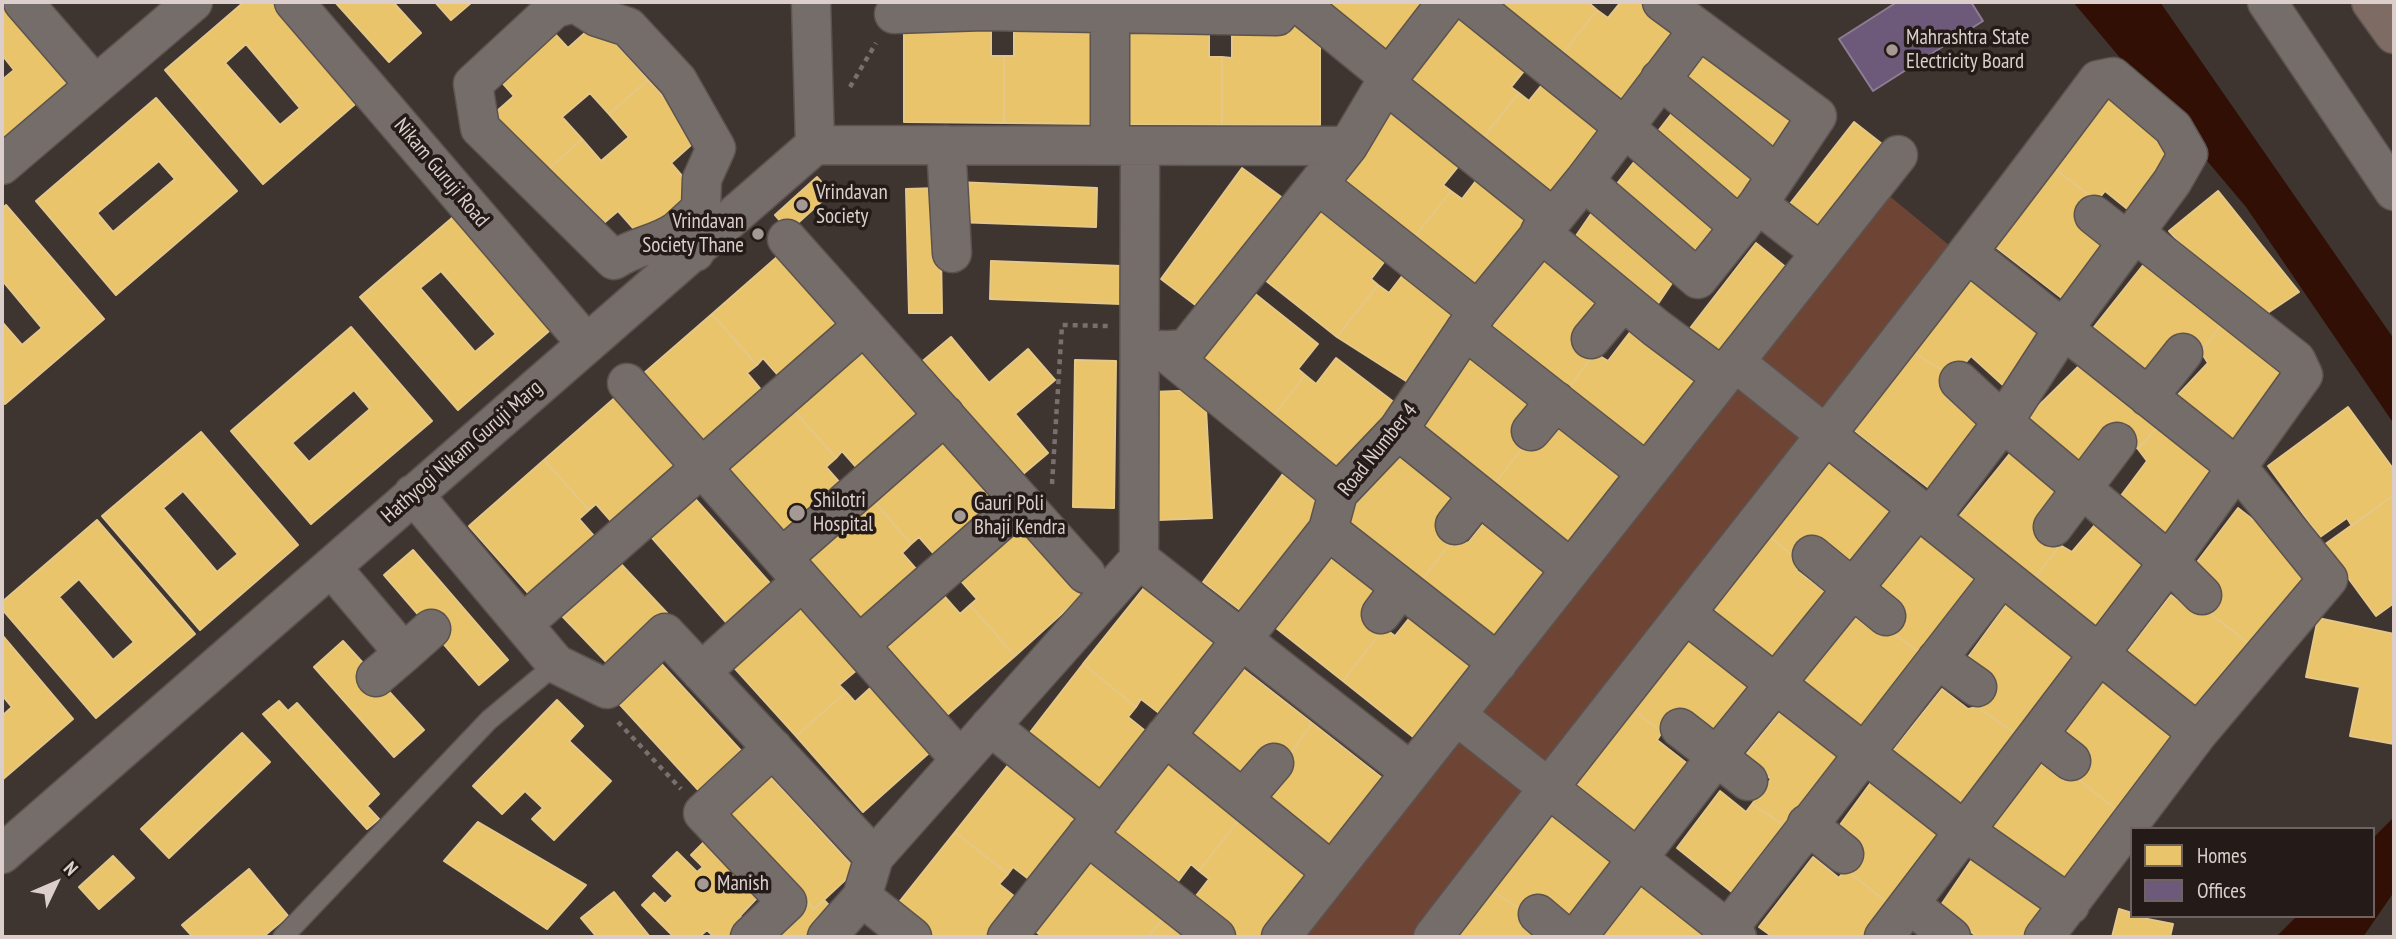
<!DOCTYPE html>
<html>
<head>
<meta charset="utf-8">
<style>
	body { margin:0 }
	#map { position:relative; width:2396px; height:939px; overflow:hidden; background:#3e3430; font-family:"PT Sans Narrow",sans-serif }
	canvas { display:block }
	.frame { position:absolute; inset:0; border:4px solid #dccfcb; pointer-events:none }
	.legend { position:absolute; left:2130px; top:827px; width:245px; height:91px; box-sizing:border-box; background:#241b18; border:2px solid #6e6360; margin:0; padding:9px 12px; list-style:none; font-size:21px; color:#dccfcb }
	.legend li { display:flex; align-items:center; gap:14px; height:35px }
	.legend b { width:35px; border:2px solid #6e6360 }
	.north { position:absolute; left:21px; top:848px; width:70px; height:70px; -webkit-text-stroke:5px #241b18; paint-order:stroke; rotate:46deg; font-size:19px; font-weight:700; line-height:28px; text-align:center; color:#dccfcb }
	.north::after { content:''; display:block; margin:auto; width:24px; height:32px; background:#dccfcb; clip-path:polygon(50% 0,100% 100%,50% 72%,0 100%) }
</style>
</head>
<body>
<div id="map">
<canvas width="2396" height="939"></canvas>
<div class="frame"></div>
<ul class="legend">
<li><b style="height:19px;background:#e9c46a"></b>Homes</li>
<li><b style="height:19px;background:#6d597a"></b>Offices</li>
</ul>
<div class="north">N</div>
</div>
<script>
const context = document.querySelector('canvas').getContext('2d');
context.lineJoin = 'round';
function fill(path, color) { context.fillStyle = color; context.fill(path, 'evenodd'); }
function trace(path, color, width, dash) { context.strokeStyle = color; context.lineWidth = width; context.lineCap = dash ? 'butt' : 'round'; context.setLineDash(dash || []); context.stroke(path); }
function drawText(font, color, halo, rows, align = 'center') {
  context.font = font + ' "PT Sans Narrow",sans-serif'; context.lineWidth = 7; context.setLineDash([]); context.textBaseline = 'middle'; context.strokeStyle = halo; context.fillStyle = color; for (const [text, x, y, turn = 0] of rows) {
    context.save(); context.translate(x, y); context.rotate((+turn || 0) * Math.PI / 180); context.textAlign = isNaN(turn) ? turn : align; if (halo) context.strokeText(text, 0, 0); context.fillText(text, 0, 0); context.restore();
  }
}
fill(new Path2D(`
	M1881 189 1955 250 1824 427 1746 361Z
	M1733 378 1815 437 1541 778 1471 717Z
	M1457 731 1536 790 1423 937H1288Z`), '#6e4434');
fill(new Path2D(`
	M2073 2H2160L2394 339V424L2246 207Z
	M2394 817V892L2363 937H2276L2297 916H2373V838Z`), '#320f04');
const homes = new Path2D(`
	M2 2H7L76 81 2 145V80L14 70 2 55Z
	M244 2H278L361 99 263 184 165 70ZM246 44 300 108 280 125 225 63Z
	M335 2H393L421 33 389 62Z
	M435 2H472L451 20Z
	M1308 2H1432L1384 62Z
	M1480 2H1592L1590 4 1597 10 1556 62Z
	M1621 2H1642L1682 30 1626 110 1556 62 1597 10 1608 18Z
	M1462 6 1532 61 1511 87 1519 93 1477 145 1400 84Z
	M544 22 568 48 597 22 648 80 609 114 590 93 562 117 582 139 540 177 488 119 514 96 491 70Z
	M904 22 991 23V56H1004V123L904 122Z
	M1014 23 1103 24V124L1004 123V56H1014Z
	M1122 23 1209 24V57H1222V125L1121 124Z
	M1232 25H1320V125H1222V57L1232 58Z
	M1702 44 1794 117 1766 153 1673 81Z
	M1550 75 1607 127 1554 198 1477 145 1519 93 1529 101Z
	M648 80 700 137 671 163 694 190 641 237 618 211 591 234 540 177 582 139 601 161 629 137 609 114Z
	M2104 81 2176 150 2131 212 2105 191 2097 201 2043 160Z
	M156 98 237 191 116 295 36 201ZM159 161 175 179 113 232 97 213Z
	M1395 104 1464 159 1443 185 1451 191 1409 244 1332 182Z
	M1676 108 1769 180 1740 217 1648 144Z
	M1854 122 1891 151 1819 243 1782 214Z
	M2043 160 2097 201 2111 239 2063 299 1984 238Z
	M1634 162 1726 235 1697 272 1605 199Z
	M1242 168 1288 202 1206 313 1161 279Z
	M1482 173 1539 221 1478 295 1409 244 1451 191 1462 199Z
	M817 177 831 193 789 231 775 215Z
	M957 182 1097 188 1096 227 956 222Z
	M940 188 942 313H909L906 189Z
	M2218 191 2299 292 2254 322 2169 231Z
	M1322 198 1391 253 1371 279 1378 285 1337 337 1260 276Z
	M6 205 104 319 5 404 2 400V322L22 345 42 328 2 280V209Z
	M459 212 556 325 458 410 360 297ZM441 271 496 334 475 352 420 288Z
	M1591 214 1674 280 1651 314 1569 246Z
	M1756 243 1793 273 1721 364 1684 336Z
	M785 250 852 325 785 383 763 358 757 365 712 314Z
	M1546 258 1605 304 1595 353 1561 398 1484 337Z
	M2148 259 2225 320 2201 352 2140 376 2086 337Z
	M991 261 1122 266 1121 304 990 299Z
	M1409 267 1463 310 1406 381 1337 337 1378 285 1389 293Z
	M1971 271 2051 333 2005 387 1971 356 1953 377 1910 350Z
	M1249 289 1318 344 1298 369 1305 375 1264 428 1187 367Z
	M712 314 757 365 747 373 768 398 703 456 636 380Z
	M2225 320 2294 372 2232 449 2175 398 2208 363 2201 352Z
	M351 327 432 421 311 524 231 431ZM354 390 370 409 309 462 292 443Z
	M1634 327 1702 382 1641 461 1561 398 1595 353 1608 361Z
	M951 337 989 383 1028 349 1055 380 1015 414 1048 453 1016 480 918 365Z
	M865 343 931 418 864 476 842 451 836 458 791 407Z
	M1910 350 1953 377 1984 419 1930 489 1851 428Z
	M1474 352 1543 407 1530 438 1489 491 1412 430Z
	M1336 358 1395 403 1336 479 1264 428 1305 375 1316 384Z
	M1075 360 1116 361 1114 508 1073 507Z
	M2084 361 2161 423 2138 449 2116 433 2082 472 2020 424Z
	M1205 390 1212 518 1158 520 1151 392Z
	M618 395 684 471 618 529 596 504 589 510 544 460Z
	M791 407 836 458 826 467 848 492 782 549 716 473Z
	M2348 407 2394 470V495L2352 526 2347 518 2320 537 2268 466Z
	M1561 421 1630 475 1568 554 1489 491 1530 438Z
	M2161 423 2224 473 2168 548 2117 501 2147 461 2138 449Z
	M941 429 1007 504 941 562 919 537 911 544 867 493Z
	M201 432 298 545 200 630 102 516ZM183 491 238 554 217 572 163 508Z
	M1401 448 1458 496 1436 520 1457 535 1415 588 1338 526Z
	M2013 450 2069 492 2042 526 2060 545 2027 589 1950 528Z
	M1822 451 1902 513 1852 568 1802 563 1761 530Z
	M544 460 589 510 579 519 601 544 536 602 469 526Z
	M1285 471 1330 505 1248 616 1203 582Z
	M690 493 776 590 732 629 646 531Z
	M867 493 911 544 902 553 924 578 859 635 792 560Z
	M2394 495V603L2376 616 2324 545Z
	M2238 508 2318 570 2256 649 2203 608 2191 570Z
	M1022 515 1088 590 1015 656 970 605 977 599 955 574Z
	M1488 518 1557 571 1495 651 1415 588 1457 535 1468 543Z
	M2100 519 2152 563 2095 642 2027 589 2060 545 2072 552Z
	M97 520 195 634 96 718 2 609V602ZM79 579 134 642 113 660 59 597Z
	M1921 529 1987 580 1926 657 1886 628 1868 598Z
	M1761 530 1802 563 1796 570 1834 599 1780 669 1701 608Z
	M1328 541 1386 586 1384 628 1343 681 1266 620Z
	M413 550 508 660 479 685 384 575Z
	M620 563 667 613 610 666 563 617Z
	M1144 588 1222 650 1168 720 1141 699 1136 707 1083 664Z
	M938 589 960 614 970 605 1015 656 939 722 873 646Z
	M2171 595 2197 615 2203 608 2256 649 2196 715 2123 657Z
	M805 597 864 664 839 685 846 692 796 736 730 663Z
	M2009 601 2073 655 2018 735 1977 707 1996 683 1966 660Z
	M1415 611 1484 665 1422 744 1343 681 1384 628 1395 636Z
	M1854 616 1880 636 1886 628 1926 657 1870 735 1800 685Z
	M2318 618 2394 634V744L2350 736 2360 687 2306 677Z
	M1685 624 1765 686 1721 741 1683 709 1662 732 1624 703Z
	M2 635 73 719 2 780V716L12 707 2 695Z
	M343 641 424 730 394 757 314 667Z
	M656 658 744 754 701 793 613 697Z
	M1234 662 1312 723 1286 760 1266 743 1235 784 1173 740Z
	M1083 664 1136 707 1128 717 1154 738 1100 806 1021 744Z
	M2104 673 2183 735 2122 814 2073 775 2058 736Z
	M879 680 938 745 863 812 796 736 846 692 855 702Z
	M1942 689 1968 709 1977 707 2018 735 1962 811 1887 758Z
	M557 700 583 726 569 741 611 781 554 840 532 819 543 808 525 791 502 814 473 786Z
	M279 701 288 711 297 703 379 794 367 806 379 819 367 829 263 714Z
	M1624 703 1662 732 1657 740 1698 772 1644 842 1565 781Z
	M1787 704 1852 752 1794 832 1752 804 1771 779 1744 757Z
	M1312 723 1391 785 1329 864 1260 810 1293 767 1286 760Z
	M242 733 270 762 169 858 141 829Z
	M1016 755 1094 818 1039 887 1013 867 1008 874 955 832Z
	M1163 758 1240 818 1199 871 1191 864 1171 891 1101 836Z
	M2037 760 2063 780 2073 775 2122 814 2062 892 1983 830Z
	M1880 770 1959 832 1898 911 1845 869 1837 829Z
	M768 774 856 870 814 909 726 814Z
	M1720 791 1746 812 1752 804 1794 832 1738 897 1677 848Z
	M1551 810 1622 864 1574 922 1546 897 1527 914 1490 889Z
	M1240 818 1319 881 1274 937H1229L1189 905 1209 879 1199 871Z
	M478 822 586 885 547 929 444 861Z
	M955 832 1008 874 999 884 1025 905 1000 937H926L892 911Z
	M704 842 758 897 740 916 750 926 739 937H714L707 930 699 937H674L642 905 654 893 665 904 673 896 653 876 677 852 697 872 703 867 691 855Z
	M1092 849 1170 910 1148 937H1043L1031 928Z
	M1979 849 2059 910 2033 937H1973L1975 935 1939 908Z
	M113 856 134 878 99 909 79 887Z
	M1813 857 1839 878 1845 869 1898 911 1875 937H1773L1759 927Z
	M249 869 288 916 263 937H193L182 925Z
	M1643 884 1715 937H1602Z
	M1490 889 1527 914 1524 927 1536 937H1454Z
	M614 892 650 937H597L581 918Z
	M805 900 814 909 824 900 841 918 822 937H767Z
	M2119 909 2132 913V916L2173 924 2170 937H2112Z
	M1170 910 1204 937H1148Z`);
fill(homes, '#e9c46a');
trace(homes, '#e5c787', 2);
const offices = new Path2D(`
	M1897 2H1971L1983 21 1873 91 1839 39Z`);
fill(offices, '#6d597a');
trace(offices, '#8e7c92', 2);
const lane = new Path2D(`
	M283 937 489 720 556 664`);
const street = new Path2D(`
	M23 2 95 85
	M294 2 587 344
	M1297 2 1389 77
	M1469 2 1623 126 1740 227
	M2267 2 2394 191
	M894 14 983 11 1277 16 1288 2
	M1660 79 1777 175
	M1386 84 1553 218
	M1110 129V13
	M815 145 1348 146 1389 77 1447 2
	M946 145 952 253
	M2 165 193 2
	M1584 181 1698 279 1758 204 1817 116 1662 2
	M1318 184 1478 311
	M1758 204 1819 251
	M2094 215 2128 242
	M677 231C657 245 635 246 614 260L480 128 473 84 555 8 575 3 597 17 628 27 678 81 716 148 702 179 701 209 677 231 695 252
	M1540 232 1655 327 1722 377
	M787 239 1086 574
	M1969 254 2238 468 2328 579 2198 733 2044 937
	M1465 330 1647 473
	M1591 339 1623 301
	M1163 350 1338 493
	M1140 352 1186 349 1348 146
	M1735 362 2198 733
	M627 383 960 759
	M2148 397 2183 353
	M1398 430 1571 569
	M1531 431 1556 401
	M413 494 556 664 607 689 665 633 874 857
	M1931 517 2003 422 2169 562 2202 595
	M1455 525 1479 495
	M2053 527 2117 442
	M1328 530 1498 663
	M1812 555 1886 616
	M782 558 945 415
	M1139 559 1411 772
	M331 567 404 653 431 629
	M1381 614 1401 587
	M1686 614 1963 830 2070 905
	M523 624 864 325
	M859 645 1022 502
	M1937 659 1977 687
	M701 672 802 581
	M376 677 404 653
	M1456 715 1737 937
	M990 726 1103 816
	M1680 728 1748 781
	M1165 736 1332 872
	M2039 736 2071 761
	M1243 799 1274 763
	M1807 824 1844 854
	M1087 835 1216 937
	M2 854 815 145 811 2
	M1911 905 1951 937
	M1538 914 1565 937
	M750 937 787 902 703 813 773 748
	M827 937 862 897
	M912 937 862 897 874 857 1139 559 1140 146
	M1007 937 1328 530 1338 493 1398 430 1478 311 1584 181 1699 29
	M1281 937 1898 155
	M1433 937C1653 650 1882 370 2098 80L2113 77 2173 128 2188 154 2172 182 2064 328 2003 422 1959 381
	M1577 937 1717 756 1918 508
	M1722 937 2001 577
	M1884 937 2169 562 2303 375 2296 360 2135 233`);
const highway = new Path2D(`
	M2371 2 2394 34`);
trace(lane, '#5c534f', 22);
trace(street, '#5c534f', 41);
trace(highway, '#5c534f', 41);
trace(new Path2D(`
	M850 87 876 43
	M1052 484 1062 325 1108 326
	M618 722 681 789`), '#78706e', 4.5, [5, 5]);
trace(lane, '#756d6a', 19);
trace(street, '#756d6a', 38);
trace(highway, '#7e6b64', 38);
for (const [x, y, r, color] of [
	[1892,50,7,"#a59995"],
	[802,205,7,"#a59995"],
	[758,234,7,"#a59995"],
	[797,513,9,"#a59995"],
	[960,516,7,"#a59995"],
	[703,884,7,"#a59995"]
]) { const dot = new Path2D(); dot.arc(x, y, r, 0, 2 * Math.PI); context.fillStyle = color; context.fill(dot); trace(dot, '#241b18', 2.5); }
drawText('21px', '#dccfcb', '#241b18', [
	["Mahrashtra State",1906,38],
	["Electricity Board",1906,62],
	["Vrindavan",816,193],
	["Society",816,217],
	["Vrindavan",744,222,"right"],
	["Society Thane",744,246,"right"],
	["Shilotri",813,501],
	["Hospital",813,525],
	["Gauri Poli",974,504],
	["Bhaji Kendra",974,528],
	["Manish",717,884]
], 'left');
drawText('21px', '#dccfcb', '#241b18', [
	["Nikam Guruji Road",441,173,50],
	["Road Number 4",1378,450,-51],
	["Hathyogi Nikam Guruji Marg",462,452,-41]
]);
</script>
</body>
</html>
